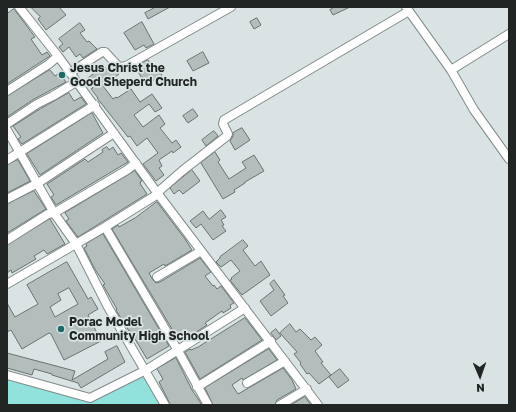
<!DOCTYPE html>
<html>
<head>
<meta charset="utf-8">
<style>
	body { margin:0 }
	#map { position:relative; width:516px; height:412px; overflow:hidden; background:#d9e3e3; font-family:"Golos Text",sans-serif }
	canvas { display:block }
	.frame { position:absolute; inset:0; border:8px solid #212524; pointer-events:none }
	.north { position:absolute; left:460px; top:356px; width:40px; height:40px; -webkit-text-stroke:3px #d9e3e3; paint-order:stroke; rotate:178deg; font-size:11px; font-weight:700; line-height:16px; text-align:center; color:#212524 }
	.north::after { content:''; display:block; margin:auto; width:14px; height:18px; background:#212524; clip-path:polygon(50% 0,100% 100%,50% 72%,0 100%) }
</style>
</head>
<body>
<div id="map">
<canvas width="516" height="412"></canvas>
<div class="frame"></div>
<div class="north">N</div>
</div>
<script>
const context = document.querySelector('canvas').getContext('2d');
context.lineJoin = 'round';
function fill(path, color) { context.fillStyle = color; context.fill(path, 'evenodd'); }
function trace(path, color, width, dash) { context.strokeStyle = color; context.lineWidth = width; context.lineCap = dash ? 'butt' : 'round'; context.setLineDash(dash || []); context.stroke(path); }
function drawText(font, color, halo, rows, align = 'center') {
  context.font = font + ' "Golos Text",sans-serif'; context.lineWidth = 3.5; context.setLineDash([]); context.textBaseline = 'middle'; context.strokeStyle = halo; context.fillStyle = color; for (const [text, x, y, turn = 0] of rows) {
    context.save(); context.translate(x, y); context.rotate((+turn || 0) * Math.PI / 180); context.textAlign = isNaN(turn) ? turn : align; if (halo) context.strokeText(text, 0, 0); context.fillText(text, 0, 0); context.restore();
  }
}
fill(new Path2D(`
	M146 370 165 405H7V375L90 398Z`), '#91e1dd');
const building = new Path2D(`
	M31 7H59L66 15 46 30 38 19 40 17Z
	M156 7H170L148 19 145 13Z
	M335 7H350L333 15 330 10Z
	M14 9 35 37 31 39 42 55 47 52 50 56 7 84V14Z
	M257 18 261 25 254 29 250 22Z
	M142 22 154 44 146 48 144 45 135 50 124 33Z
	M80 23 85 30 80 33 87 42 89 41 97 49 83 58 80 54 76 57 69 47 63 52 59 47 63 44 59 39Z
	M203 52 209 63 193 71 187 61Z
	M148 60 150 63 151 62 156 70 158 69 162 75 146 85 137 70 140 68 138 65Z
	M104 66 109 72 113 69 119 74 103 86 113 99 116 97 117 98 131 89 140 102 152 94 162 108 155 112 149 104 134 115 143 127 159 115 165 124 160 128 172 143 176 140 181 147 173 153 172 151 159 160 162 166 159 168 164 175 156 181 143 164 158 153 147 138 137 146 130 136 128 137 97 98H98L91 89 93 88 86 80Z
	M50 70 55 76 62 71 66 76 63 78 66 82 34 99 7 117V96Z
	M69 93 74 101 81 97 86 104 22 144 18 139 21 137 13 126 40 109Z
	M193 109 198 116 188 123 183 116Z
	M92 113 103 133 40 175 27 154Z
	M242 128 250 140 235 150 230 141 233 136V133Z
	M214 131 218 136 206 146 202 140Z
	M107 147 109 150 113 147 118 155 121 153 128 162 56 205 51 197 54 195 47 184 85 159 88 162 103 152 102 150Z
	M215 152 220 160 218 162 229 179 246 168 242 162 254 155 264 171 245 182V183L234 190 235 192 223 199 201 163Z
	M18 160 30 181 7 193V165Z
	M192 170 200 181 183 194 179 190 174 194 170 188Z
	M135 171 142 181 140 182 141 185 147 194 78 237 66 221 69 219 65 213Z
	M34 191 46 209 7 233V204Z
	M157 202 185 239 192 250 165 266 164 264 149 273 153 280 156 283 160 282 200 258 211 272 205 276 213 286 214 285 217 289 221 286 234 303 230 305 231 308 223 313 222 311 205 323 207 325 187 338 185 335 178 339 112 229 118 225 119 227 135 218Z
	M221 210 226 217 221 220 224 225 222 226 226 231 213 240 201 224 196 228 190 221 203 211 209 219Z
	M50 219 65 244 47 254 44 250 34 256 36 259 12 273 11 270 7 273V245Z
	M103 234 169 346 147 359 135 339 130 331H129L121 318 116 310 117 309 103 285 105 284 96 271 84 248 87 246 86 244Z
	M243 240 248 246 243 250 255 266 261 261 270 275 242 295 230 280 232 279 231 278 240 271 231 260 221 267 216 262 220 258V257Z
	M67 262 88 299 91 297 98 309 88 315 101 341 64 360 51 334 49 333 22 349 11 330 7 332V303L15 317 38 304 27 285ZM69 288 78 304 55 317 50 307 61 300 58 294Z
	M274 280 285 295 283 296 288 303 271 316 260 301 274 290 270 284Z
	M245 318 262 340 200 379 185 352 190 349 191 350 198 347Z
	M290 324 296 332 300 329 311 340 315 337 322 345 315 351 323 362 321 363 331 375 319 384 309 373 307 374 300 364 301 363 294 354 297 352 280 333Z
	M276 329 281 336 276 340 271 333Z
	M117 346 125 362 81 388 78 383 52 375V374L34 369 32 375 7 368V353L75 371 72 380 108 359 105 352Z
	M269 349 277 360 243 380 242 378 232 385 238 394 283 368 292 380 296 389 277 400 275 405H213L205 388Z
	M176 358 192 390 202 405H171L170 404 159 382 163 379 157 369Z
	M340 369 349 380 338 388 329 377Z
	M305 397 311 405H291Z`);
fill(building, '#b2bdbc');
trace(building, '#697372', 1);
const street = new Path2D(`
	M19 7 58 56 158 194 318 405
	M406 7 451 70 474 110 509 159
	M451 70 509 34
	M70 73 102 52H105L118 66 120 67 126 66 231 7
	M7 91 49 64 58 56
	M7 124 37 104 53 96 76 82
	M7 130 54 213 76 244 108 307 165 405
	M7 160 95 105
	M158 192 182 171 227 136 228 134 223 124 224 120 409 11
	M7 199 38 183 114 133
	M105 227 177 349 208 405
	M7 240 48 214 54 213 127 170 136 163
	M157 277 201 251
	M7 284 105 227 158 194
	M7 375 90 398 146 370 245 308
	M247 383 285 361
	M197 387 271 341
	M280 405 307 389`);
trace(street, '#818b8a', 10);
trace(street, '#fff', 8);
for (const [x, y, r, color] of [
	[62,75,4,"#1c6967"],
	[61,329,4,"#1c6967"]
]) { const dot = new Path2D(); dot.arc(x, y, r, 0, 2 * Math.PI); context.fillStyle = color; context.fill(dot); trace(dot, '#d9e3e3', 1.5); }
drawText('bold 12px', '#212524', '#d9e3e3', [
	["Jesus Christ the",70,68],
	["Good Sheperd Church",70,82],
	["Porac Model",69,322],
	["Community High School",69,336]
], 'left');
</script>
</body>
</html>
